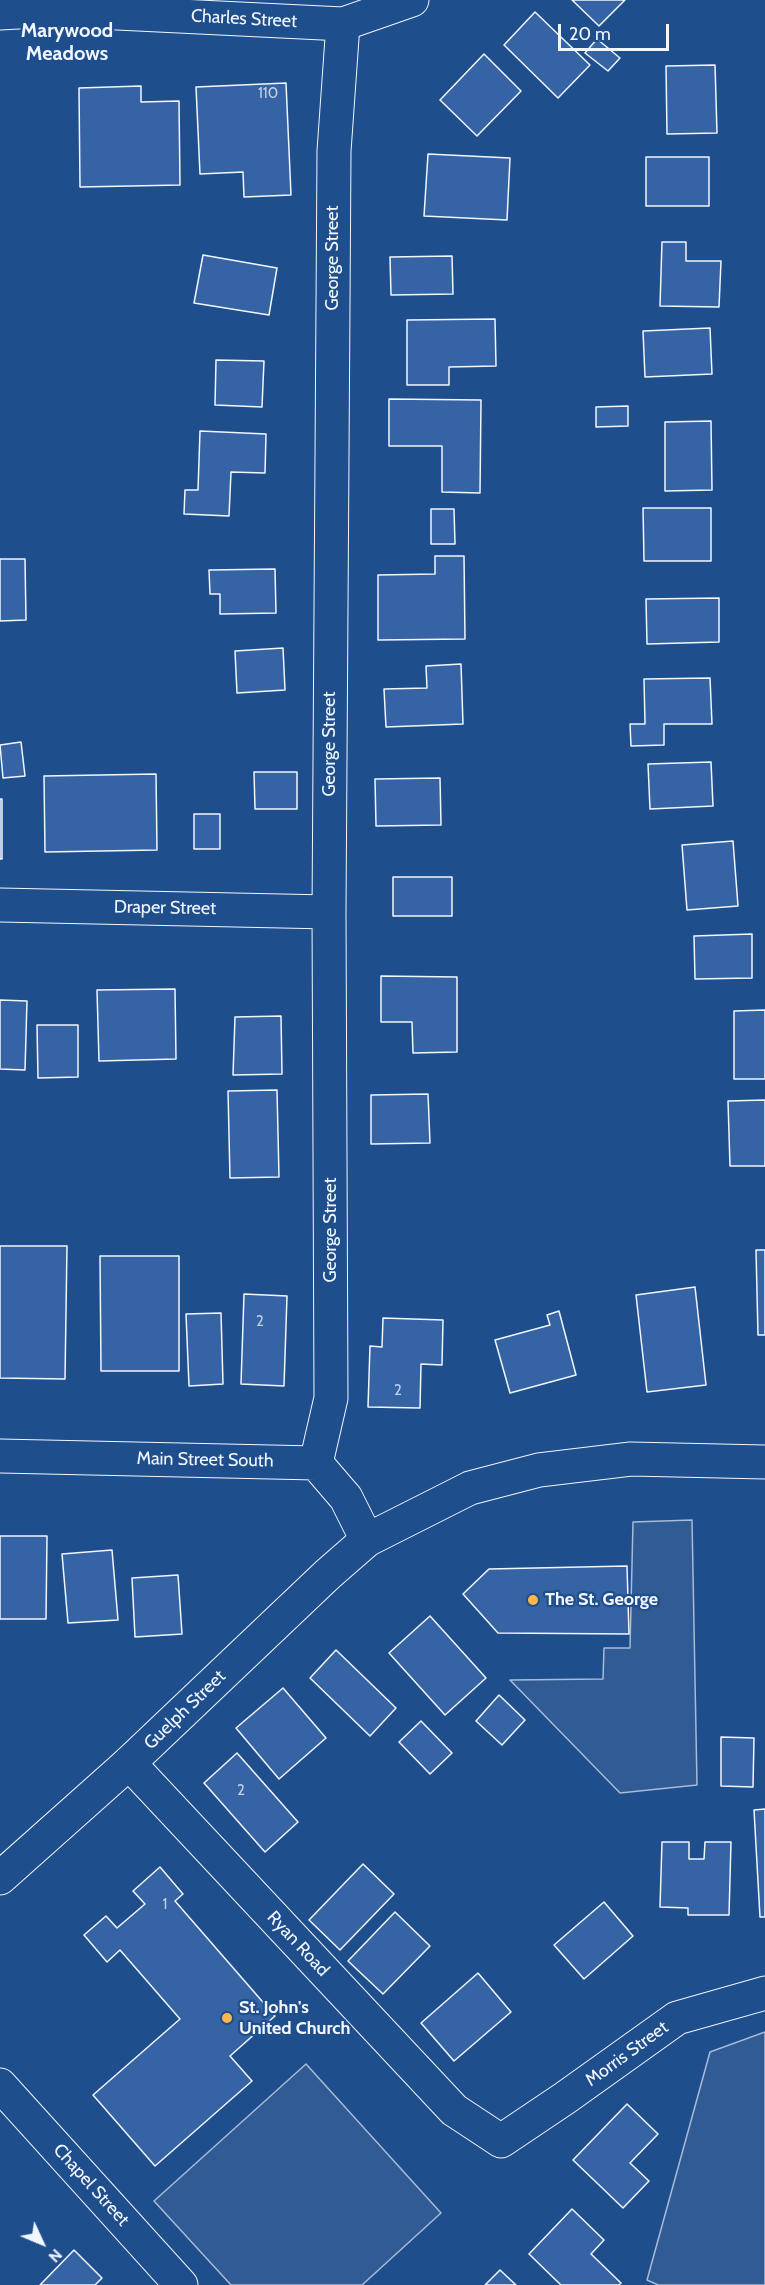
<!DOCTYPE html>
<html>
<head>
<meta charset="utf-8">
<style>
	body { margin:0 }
	#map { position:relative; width:765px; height:2285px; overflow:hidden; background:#1f4e8c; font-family:Cabin,sans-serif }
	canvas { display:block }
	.north { position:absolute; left:12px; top:2213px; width:60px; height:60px; -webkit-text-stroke:4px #1f4e8c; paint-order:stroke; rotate:134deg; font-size:16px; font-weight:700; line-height:24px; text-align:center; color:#f2f6ff }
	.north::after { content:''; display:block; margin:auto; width:21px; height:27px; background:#f2f6ff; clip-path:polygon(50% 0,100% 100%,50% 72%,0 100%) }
	.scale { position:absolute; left:558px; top:24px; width:111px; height:27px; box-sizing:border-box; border:3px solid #f2f6ff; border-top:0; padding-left:8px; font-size:18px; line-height:21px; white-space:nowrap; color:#f2f6ff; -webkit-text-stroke:4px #1f4e8c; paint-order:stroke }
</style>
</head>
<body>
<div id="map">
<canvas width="765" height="2285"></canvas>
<div class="north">N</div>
<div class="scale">20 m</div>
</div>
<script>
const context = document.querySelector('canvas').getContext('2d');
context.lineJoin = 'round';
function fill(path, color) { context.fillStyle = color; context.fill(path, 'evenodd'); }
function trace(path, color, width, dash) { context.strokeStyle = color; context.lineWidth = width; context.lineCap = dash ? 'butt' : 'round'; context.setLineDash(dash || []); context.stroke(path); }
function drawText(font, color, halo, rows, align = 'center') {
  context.font = font + ' Cabin,sans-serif'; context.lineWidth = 4.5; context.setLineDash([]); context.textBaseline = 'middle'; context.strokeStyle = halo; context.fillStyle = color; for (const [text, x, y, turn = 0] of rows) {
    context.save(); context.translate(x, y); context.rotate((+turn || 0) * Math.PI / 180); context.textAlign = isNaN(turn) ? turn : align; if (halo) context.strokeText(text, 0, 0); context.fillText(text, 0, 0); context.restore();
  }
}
const built = new Path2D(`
	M692 1520 697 1785 620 1793 510 1680 603 1679 604 1648H630L633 1522Z
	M765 2032V2285H658L647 2280 710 2052Z
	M306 2064 441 2213 362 2285H231L154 2201Z`);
fill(built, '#305b95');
trace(built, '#a8bbd7', 1.5);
const building = new Path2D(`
	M572 0H625L599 26Z
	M535 12 590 65 558 98 504 45Z
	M597 39 620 58 608 71 585 53Z
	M484 54 521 91 477 136 440 100Z
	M715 65 717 133 667 134 666 66Z
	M286 83 291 195 244 197 243 172 200 174 196 87Z
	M141 86V102L179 101 180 185 80 187 79 88Z
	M428 154 510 158 507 220 424 216Z
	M646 157H709V206H646Z
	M662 242H686V261H721L719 307 660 306Z
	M203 255 277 268 269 315 194 303Z
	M452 256 453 294 391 295 390 257Z
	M495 319 496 366 449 367V385H407V320Z
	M710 328 712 374 645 377 643 331Z
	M216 360 264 361 262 407 215 405Z
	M389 399 481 400 480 493 442 492V446H389Z
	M628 406V426L596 427V407Z
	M711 421 712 490 665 491V422Z
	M200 431 266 434 265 473 231 472 229 516 184 514 185 490H198Z
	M643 508H711V561H644Z
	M431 509H454L455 544H431Z
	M435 556H464L465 639 378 640V575L435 574Z
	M0 559H25L26 620 0 621Z
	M275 569 276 613 220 614V594H210L209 570Z
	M719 598V642L647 644 646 599Z
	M283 648 285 690 237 693 235 651Z
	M461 664 463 724 386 727 384 689 427 688 426 666Z
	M710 678 712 724H664V745L631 746 630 724H645L644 679Z
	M21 742 25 776 3 778 0 745Z
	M711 762 713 806 650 809 648 764Z
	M254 772H297V809H255Z
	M156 774 157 850 45 852 44 776Z
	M440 778 441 825 376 826 375 779Z
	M0 799H2V859H0Z
	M194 814H220V849H194Z
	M733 841 738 906 687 910 682 845Z
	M393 877H452V916H393Z
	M752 934V978L695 979 694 936Z
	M381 976 457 977V1052L413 1053 412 1022H381Z
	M175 989 176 1059 99 1061 97 990Z
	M0 1000 27 1001 25 1070 0 1069Z
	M765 1010V1079H734V1011Z
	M281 1016 282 1074 233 1075 235 1017Z
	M37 1025H78V1077L38 1078Z
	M277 1090 279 1177 230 1178 228 1091Z
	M428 1094 430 1143 371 1144V1095Z
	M765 1100V1166H730L728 1101Z
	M0 1246H67L65 1379 0 1378Z
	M756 1250H765V1335H758Z
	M100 1256H179V1371H101Z
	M695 1287 706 1385 647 1392 636 1295Z
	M244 1294 287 1296 284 1386 241 1384Z
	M559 1311 576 1375 510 1393 495 1340 550 1325 547 1315Z
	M221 1313 223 1384 189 1386 186 1314Z
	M383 1318 443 1320 442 1365 421 1364 420 1408 368 1407 370 1346 382 1347Z
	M0 1536H47L46 1619H0Z
	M112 1550 118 1620 68 1623 62 1554Z
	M627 1566 629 1634 498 1633 463 1594 489 1569Z
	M178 1575 182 1634 135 1637 132 1578Z
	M430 1616 486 1678 445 1715 389 1653Z
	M336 1650 396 1708 370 1736 310 1678Z
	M283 1688 326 1738 279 1779 236 1728Z
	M499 1695 525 1720 502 1745 476 1721Z
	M421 1721 452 1753 430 1774 399 1742Z
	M721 1737 754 1738 753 1787 721 1786Z
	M237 1753 298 1822 265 1852 204 1783Z
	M765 1809V1917H760L754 1810Z
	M662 1842H689V1859H704L705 1842H731L729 1915H688V1908L660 1907Z
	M363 1864 394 1894 340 1950 309 1920Z
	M160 1867 183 1894 175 1901 275 2016 230 2056 252 2081 155 2166 93 2095 180 2019 120 1950 107 1962 84 1935 106 1916 117 1928 145 1904 133 1891Z
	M604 1902 633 1936 584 1979 554 1945Z
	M395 1912 430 1946 383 1994 348 1961Z
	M478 1973 511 2012 454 2061 421 2023Z
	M627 2104 658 2134 630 2163 649 2181 623 2208 573 2160Z
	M572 2209 604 2240 591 2254 621 2283 619 2285H561L529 2254Z
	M74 2250 102 2278 95 2285H40Z
	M500 2270 516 2285H485Z`);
fill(building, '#3563a3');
trace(building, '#f2f6ff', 1.5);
const street = new Path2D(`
	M0 13 56 10 343 24 412 0
	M0 905 329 912
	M316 1463 331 1398 329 912 334 151 343 24
	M129 1763 454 2110 501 2141 565 2098 677 2018 765 1993
	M0 2085 181 2285`);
const secondary = new Path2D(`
	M0 1456 316 1463 346 1498 367 1540`);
const primary = new Path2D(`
	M0 1878 129 1763 328 1574 367 1540 470 1488 539 1470 631 1459 765 1462`);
trace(street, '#f2f6ff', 35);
trace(secondary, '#f2f6ff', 35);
trace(primary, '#f2f6ff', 35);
trace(street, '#1f4e8c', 33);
trace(secondary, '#1f4e8c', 33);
trace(primary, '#1f4e8c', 33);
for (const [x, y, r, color] of [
	[533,1600,6,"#ffb74d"],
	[227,2018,6,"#ffb74d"]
]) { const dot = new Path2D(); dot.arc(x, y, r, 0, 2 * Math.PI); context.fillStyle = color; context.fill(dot); trace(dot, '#1f4e8c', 2); }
drawText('15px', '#c3d1e8', null, [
	["110",268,94],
	["2",260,1322],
	["2",398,1391],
	["2",241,1791],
	["1",165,1905]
]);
drawText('18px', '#f2f6ff', '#1f4e8c', [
	["Charles Street",244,19,3],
	["George Street",333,258,-90],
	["George Street",330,744,-90],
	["Draper Street",165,908,1],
	["George Street",331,1230,-90],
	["Main Street South",205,1460,1],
	["Guelph Street",185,1710,-44],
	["Ryan Road",298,1944,47],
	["Morris Street",627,2054,-36],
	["Chapel Street",91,2185,48]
]);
drawText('bold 18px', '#f2f6ff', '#1f4e8c', [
	["The St. George",545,1600],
	["St. John's",239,2008],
	["United Church",239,2029]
], 'left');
drawText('bold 20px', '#f2f6ff', '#1f4e8c', [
	["Marywood",67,31],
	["Meadows",67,54]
]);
</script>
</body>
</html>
